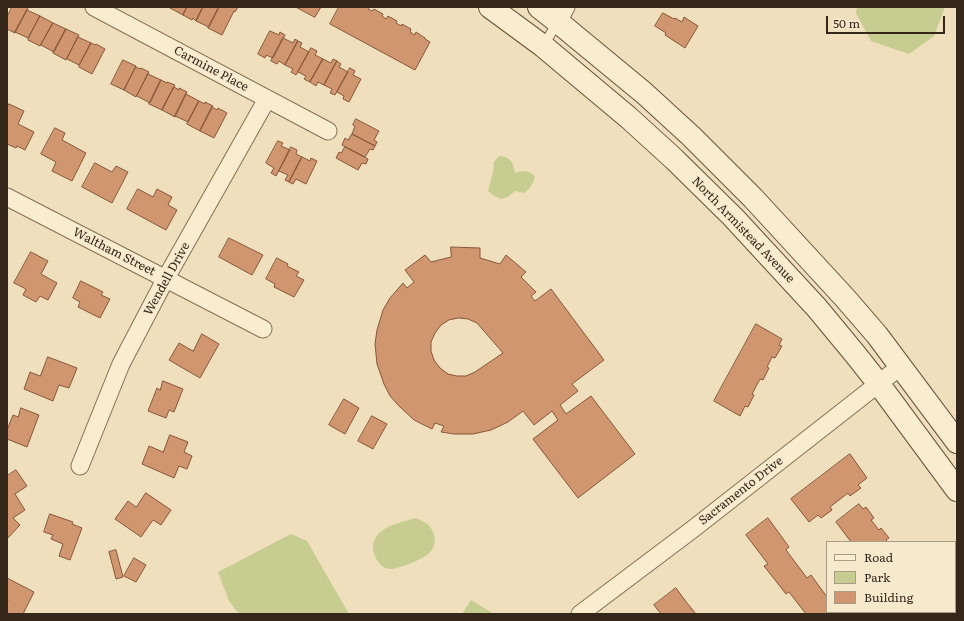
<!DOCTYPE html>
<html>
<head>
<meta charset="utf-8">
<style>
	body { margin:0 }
	#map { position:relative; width:964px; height:621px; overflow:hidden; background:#efdfbc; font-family:Literata,serif }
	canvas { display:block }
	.frame { position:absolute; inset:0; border:8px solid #36271b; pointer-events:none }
	.legend { position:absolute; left:826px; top:541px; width:130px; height:72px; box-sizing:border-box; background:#f6e9cc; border:1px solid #a99b85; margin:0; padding:5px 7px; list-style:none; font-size:12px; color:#36271b }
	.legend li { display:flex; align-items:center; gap:8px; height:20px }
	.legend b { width:20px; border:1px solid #a99b85 }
	.scale { position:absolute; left:826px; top:16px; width:119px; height:18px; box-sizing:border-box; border:2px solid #36271b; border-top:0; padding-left:5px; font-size:12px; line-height:14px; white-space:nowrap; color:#36271b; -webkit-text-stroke:3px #f6e9cc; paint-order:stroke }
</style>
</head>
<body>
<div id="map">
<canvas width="964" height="621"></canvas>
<div class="frame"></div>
<ul class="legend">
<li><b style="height:5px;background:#faeccf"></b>Road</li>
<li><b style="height:11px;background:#c7cd90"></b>Park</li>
<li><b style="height:11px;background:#cf9670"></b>Building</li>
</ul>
<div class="scale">50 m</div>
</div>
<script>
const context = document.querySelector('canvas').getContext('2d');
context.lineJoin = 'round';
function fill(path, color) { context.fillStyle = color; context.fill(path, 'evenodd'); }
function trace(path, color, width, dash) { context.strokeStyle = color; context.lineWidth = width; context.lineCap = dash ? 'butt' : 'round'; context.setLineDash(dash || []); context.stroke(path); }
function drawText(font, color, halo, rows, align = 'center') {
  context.font = font + ' Literata,serif'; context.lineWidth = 3; context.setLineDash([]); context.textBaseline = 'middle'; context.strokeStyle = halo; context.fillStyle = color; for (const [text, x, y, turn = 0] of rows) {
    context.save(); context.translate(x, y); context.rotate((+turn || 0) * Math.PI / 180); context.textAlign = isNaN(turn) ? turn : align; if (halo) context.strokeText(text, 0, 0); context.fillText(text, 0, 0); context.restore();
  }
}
fill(new Path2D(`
	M857 7H945L934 36 909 54 871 41 856 13Z
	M499 156C511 157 513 162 515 173 524 170 527 170 535 176 533 184 530 189 524 193L515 191 508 197 501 199 494 196 488 191 493 172 494 162Z
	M415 518C420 520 427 522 430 527 437 535 436 548 428 554 423 559 398 569 391 569 380 569 372 555 373 545 374 539 378 533 383 530 389 525 406 521 415 518Z
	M291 534 307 541 349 614H239L229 601 218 572Z
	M471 600 494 614H462Z`), '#c7cd90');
const building = new Path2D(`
	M12 7H25L28 8 15 33 7 29V17Z
	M171 7H187L183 15 170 8Z
	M187 7H203L196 21 193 18 192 20 183 15Z
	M203 7H219L209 27 196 21Z
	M219 7H238L235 12 234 11 222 35 208 28Z
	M296 7H321L315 17Z
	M339 7H369L368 9 372 11 374 9 383 14 382 16 386 19 388 16 397 21 396 23 401 26 402 24 411 29 410 32 415 35 416 32 425 38V39L430 42 415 70 330 24Z
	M27 10 40 16 28 38 15 32Z
	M663 13 674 19 675 18 682 22 684 17 698 26 685 48 665 35 666 33 655 26Z
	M40 16 53 23 40 46 28 40Z
	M53 23 66 29 54 52 41 45Z
	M66 29 79 35 66 60 53 53Z
	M270 31 279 35 280 32 285 35 273 58 266 55 265 58 258 54Z
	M78 37 91 43 79 65 67 59Z
	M283 38 293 43 295 39 298 41 285 65 279 61 277 64 271 61Z
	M298 41 302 43 300 47 309 52 296 75 291 72 293 69 285 65Z
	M91 43 95 45 96 44 105 49 92 74 79 67Z
	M311 48 317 51 315 55 323 59 310 82 304 79 306 76 298 72Z
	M323 59 331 63 333 59 337 61 324 85 318 82 316 86 310 82Z
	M123 60 136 66 124 90 111 84Z
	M337 61 341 64 339 67 348 72 335 95 330 93 332 89 324 85Z
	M136 67 140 69 141 68 149 72 136 97 124 90Z
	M350 68 355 71 353 75 361 79 349 102 343 99 344 96 337 92Z
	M148 74 161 80 150 103 137 96Z
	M161 80 167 83V82L175 85 162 110 149 104Z
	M174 87 179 90V88L187 92 175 117 162 110Z
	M186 94 199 101 188 122 175 116Z
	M199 101 205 104V102L213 106 200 131 187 124Z
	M9 104 24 111 18 124 34 132 25 150 17 146 16 148 7 144V108Z
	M212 107 217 110 218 108 227 113 214 138 200 131Z
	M356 119 379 131 374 140 377 142 375 146 352 134 355 126 353 125Z
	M55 128 65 133 62 140 86 153 72 181 52 171 56 162 41 154Z
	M352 134 375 146 373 150 370 149 365 157 342 145 345 138 348 140Z
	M278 141 283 143 281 146 290 150 276 176 271 173 274 168 266 163Z
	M291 147 297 150 296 154 302 157 289 182 285 180 288 175 279 171Z
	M345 147 368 159 366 164 362 163 358 170 336 158 339 152 341 153Z
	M302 157 310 161 311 158 317 161 306 184 296 179 293 184 289 182Z
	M95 163 112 172 116 166 128 172 112 203 82 187Z
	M138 189 153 197 157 189 172 197 168 205 177 210 166 230 127 209Z
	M229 238 263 255 252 275 219 257Z
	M451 247 480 248V258L500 264 506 255 526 272 521 277 536 292 531 296 535 301 551 289 604 360 572 384 578 391 560 405 566 414 591 396 635 454 578 498 533 439 558 420 552 411 534 425 523 411 508 422 491 430 473 434H454L441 432 444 426 435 423 432 429 414 420 399 406 390 396 384 384 377 364 375 344 377 330 383 310 390 298 403 283 407 288 414 282 405 270 425 255 431 262 451 257ZM459 318 468 319 477 323 503 353 475 372 466 376H457L448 374 440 368 434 360 431 351V342L435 333 441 325 449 320Z
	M31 252 48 261 41 274 57 283 48 300 40 296 36 302 23 295 26 289 14 283Z
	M277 258 288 264 287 266 299 272 296 276 304 280 294 297 274 287 275 284 266 279Z
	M81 281 103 292 101 295 110 299 100 318 78 307 80 302 73 298Z
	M756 324 782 339 779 345 782 346 775 358 772 357 767 367 769 368 763 380 760 379 752 394 754 395 748 407 745 406 740 416 714 401Z
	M202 334 219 344 200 378 169 360 179 343 193 351Z
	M48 357 77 368 69 388 59 385 53 401 24 389 30 372 40 376Z
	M163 381 183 389 174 412 169 410 166 418 148 411 157 388 160 390Z
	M344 399 359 408 345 434 329 425Z
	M21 408 39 415 27 447 7 439V430L13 415 18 417Z
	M372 416 387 424 373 449 358 441Z
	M170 435 188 442 184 452 192 456 187 469 179 466 174 478 142 464 149 446 163 452Z
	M850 454 867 478 858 485 861 488 850 496 848 493 830 507 832 510 821 518 818 515 809 522 791 499Z
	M16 470 27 486 15 494 25 510 13 518 20 525 7 539V476Z
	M146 493 171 510 161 525 153 520 141 537 115 519 128 501 136 507Z
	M859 504 863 509 866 507 874 518 871 520 879 530 881 528 889 538 886 540 888 542H851L836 522Z
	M50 514 73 522 72 524 82 528 70 560 59 556 63 544 51 539 53 535 44 532Z
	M768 518 789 547 786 550 807 578 811 575 827 597V612H839L840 614H806L789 592 786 594 764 566 768 564 746 535Z
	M116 550 123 577 116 579 109 552Z
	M134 558 146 565 136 582 124 576Z
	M7 578 34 592 23 614H7V603L8 600H7Z
	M676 588 687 603 696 614H661L654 605Z
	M957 607V614H942L945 612H955V609Z
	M904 612H924L921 614H905Z`);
fill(building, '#cf9670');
trace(building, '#87573a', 1);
const service = new Path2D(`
	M543 46 558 22`);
const minor = new Path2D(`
	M94 7 328 131
	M558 22 566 7
	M7 197 263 329
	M80 466 121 364 166 278 267 99
	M580 614 693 529 901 366`);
const secondary = new Path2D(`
	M490 7 543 46 629 118 674 159 733 217 817 308 855 354 878 383 957 490
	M539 7 558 22 644 93 691 136 753 198 845 298 877 335 957 442`);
trace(service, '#876f55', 11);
trace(minor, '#876f55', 19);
trace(secondary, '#695039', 24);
trace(service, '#faeccf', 9);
trace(minor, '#faeccf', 17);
trace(secondary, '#faeccf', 22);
drawText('12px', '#36271b', '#f6e9cc', [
	["Carmine Place",211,69,28],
	["North Armistead Avenue",743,230,46],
	["Waltham Street",114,252,27],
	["Wendell Drive",167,279,-61],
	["Sacramento Drive",741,491,-38]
]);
</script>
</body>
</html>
